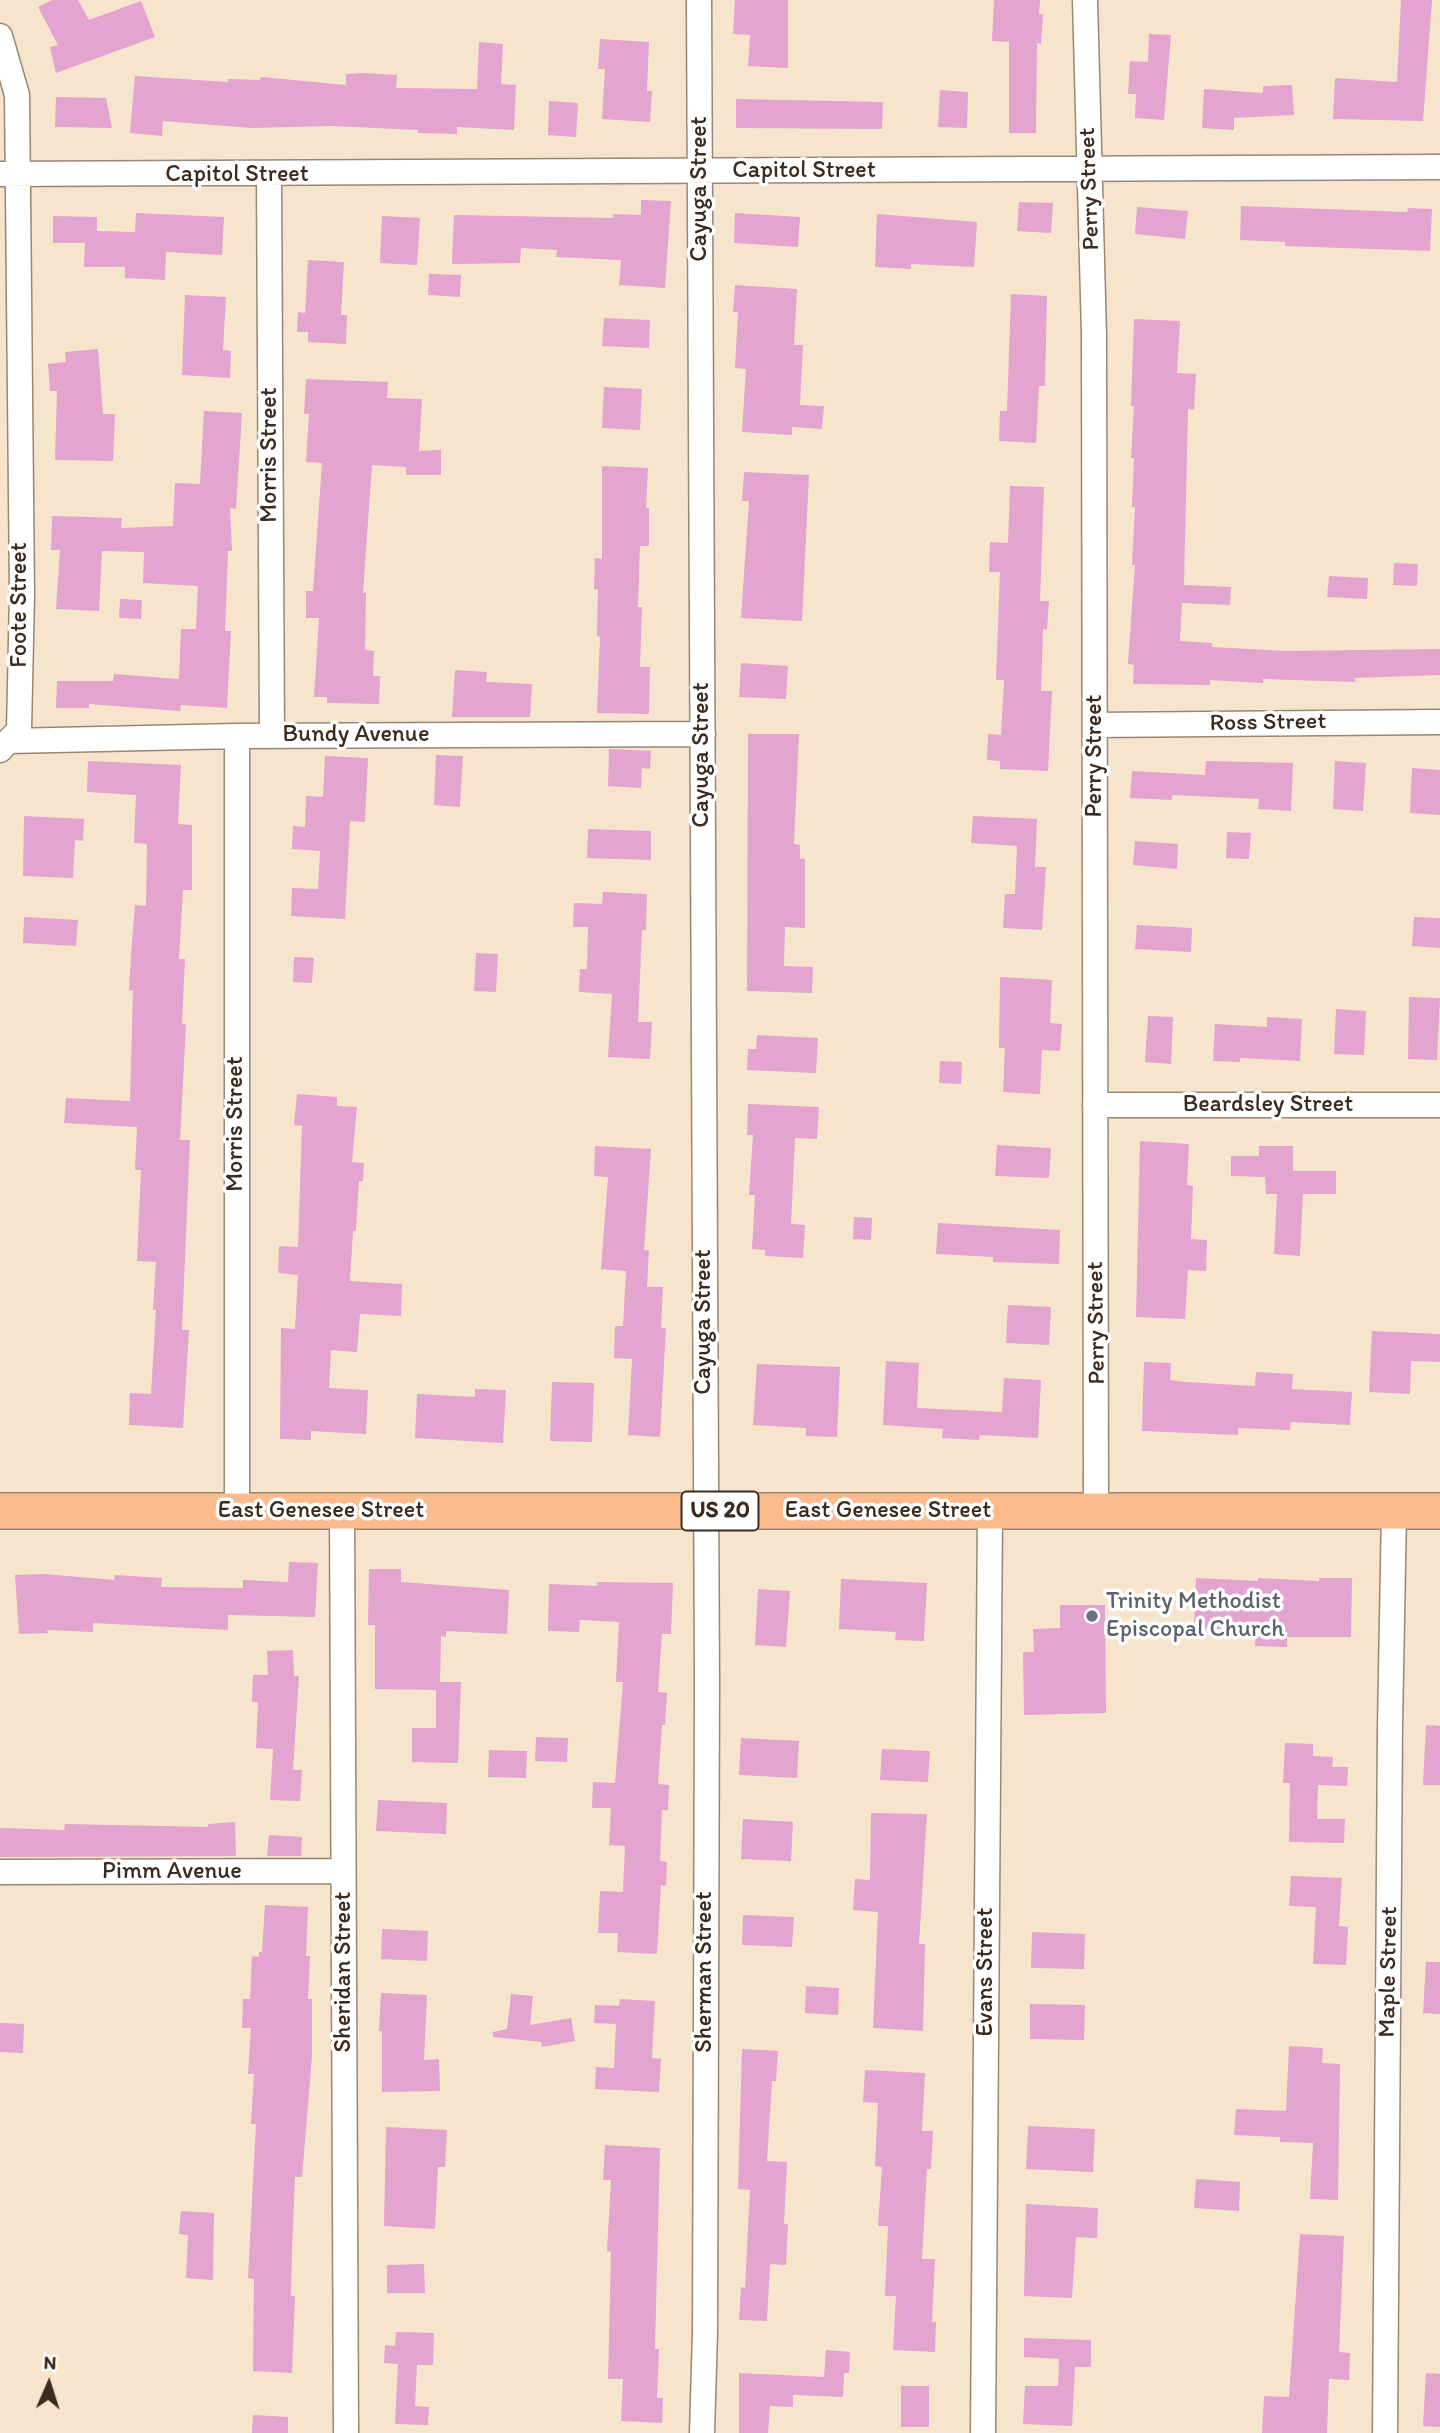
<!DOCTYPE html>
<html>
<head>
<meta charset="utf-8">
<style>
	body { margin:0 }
	#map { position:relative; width:1440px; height:2433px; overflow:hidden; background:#f6e4cd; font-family:Itim,sans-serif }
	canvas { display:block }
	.north { position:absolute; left:14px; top:2349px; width:70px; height:70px; -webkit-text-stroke:5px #fff; paint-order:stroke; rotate:3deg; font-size:19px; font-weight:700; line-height:28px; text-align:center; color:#3b2a1e }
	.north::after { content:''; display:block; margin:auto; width:24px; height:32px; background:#3b2a1e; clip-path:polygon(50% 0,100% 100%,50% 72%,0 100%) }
</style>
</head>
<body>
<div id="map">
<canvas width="1440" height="2433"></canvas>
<div class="north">N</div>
</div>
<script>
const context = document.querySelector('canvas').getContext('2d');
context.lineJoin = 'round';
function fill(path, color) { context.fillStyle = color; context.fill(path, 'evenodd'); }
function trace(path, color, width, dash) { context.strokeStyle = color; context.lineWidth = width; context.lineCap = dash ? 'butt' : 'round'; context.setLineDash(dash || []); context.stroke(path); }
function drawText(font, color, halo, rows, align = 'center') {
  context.font = font + ' Itim,sans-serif'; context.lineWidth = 7; context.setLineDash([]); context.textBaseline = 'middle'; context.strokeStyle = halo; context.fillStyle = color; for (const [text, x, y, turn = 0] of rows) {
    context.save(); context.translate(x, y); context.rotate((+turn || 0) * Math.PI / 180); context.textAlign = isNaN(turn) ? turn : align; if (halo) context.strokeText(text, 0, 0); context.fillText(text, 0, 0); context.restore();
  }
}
fill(new Path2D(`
	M52 0H78L89 20 141 1 155 37 56 73 50 47 58 45 38 7Z
	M735 0H788V68L748 66 750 35 733 34Z
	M994 0H1040L1039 14H1043L1041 44 1037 43 1036 133H1009V42L992 41Z
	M1401 0H1432L1423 121 1333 119 1335 78 1397 82Z
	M1149 34 1171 35 1164 120 1135 118 1136 94H1128L1130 61 1148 62Z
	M600 39 649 42 647 91H652L650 122 602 119 605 69H598Z
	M479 42 503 44 501 84 516 85 514 130 457 127V134L418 133V130L332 126 251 128 163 121 162 136 130 133 135 76 228 82V79L260 80 261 77 346 85V74L362 73 397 75 396 88 477 89Z
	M1292 85 1294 115 1234 118V130L1202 128 1204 89 1263 93V86Z
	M940 90 968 92 967 128 938 127Z
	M56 97 106 98 112 128 55 127Z
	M736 99 883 102 882 129 736 128Z
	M549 101 578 103 576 137 548 135Z
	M641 200 671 201 665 288 619 285 621 260 556 257 557 250 521 248 520 263 452 264 454 215 613 218V214L641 215Z
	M1019 202 1053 203 1051 233 1017 231Z
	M1241 206 1407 212 1408 208 1432 209 1430 251 1285 246V242L1240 240Z
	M1137 207 1188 211 1185 239 1135 234Z
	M136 213 224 217 222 255 166 252 165 280 125 278V267H84L85 243H53V216L97 217V231L135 232Z
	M735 213 800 217 798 247 734 243Z
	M877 214 977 222 974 267 911 264V269L875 267Z
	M382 216 420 218 417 265 380 263Z
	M308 260 344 262 341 315H347L346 344 308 342V332H297L298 312 305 313Z
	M429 274 461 275 460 297 428 295Z
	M735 285 797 289 794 345H803L800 405 824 406 822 429 792 427V435L742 432 746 369 735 368 738 312H733Z
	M1011 294 1047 296 1045 386H1039L1036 443 999 441 1000 411H1007Z
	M185 295 226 297 223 350 231 351 230 378 182 375Z
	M604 318 650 320 649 348 602 346Z
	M1134 319 1180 321 1177 373 1196 374 1194 410 1188 409 1184 585 1231 587 1230 605 1182 603 1180 641 1212 643V647L1286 651 1440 649V675L1355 678V682L1263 679V683L1210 680V685L1133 684 1134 665 1128 664 1135 565H1132L1135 507H1132L1134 458H1131L1134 406H1131Z
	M98 349 103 414H115L113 461 55 460 57 391H50L48 364 66 362 65 352Z
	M306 379 388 382 387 398 422 399 419 451 441 450V475H406V467L372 465 363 593H366L365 650 374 651 373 676H380L379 704 327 703V697H314L319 618H306V591H313L322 463 306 462 309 414H304Z
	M604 387 642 389 640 430 602 428Z
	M204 411 242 413 236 509 230 508 232 551H228L225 631H231L227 708 181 705 180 711 89 704V708H56L57 681H113L114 674 179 679 181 629H196L198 586 143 583 144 552 102 551 99 611 56 609 60 550H51L52 516 122 518 121 528 173 526 175 483 200 484Z
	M602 466 648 468 646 508H649V546H640L638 607H642L640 667H650L649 714 597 713 600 637 597 636 598 590 594 589 595 558 602 559Z
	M744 472 809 475 802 621 741 618 749 501H742Z
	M1010 486 1044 487 1040 601H1049L1047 630 1043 629 1041 691H1052L1048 771 1000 769V761L987 760 988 734 1001 735 1004 680H996L1000 572H989L990 542 1008 543Z
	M1394 563 1418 564 1417 586 1393 585Z
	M1329 576 1368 578 1367 599 1327 597Z
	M120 599 142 600 141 619 119 618Z
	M741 663 788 666 786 699 739 697Z
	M455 670 487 672 486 682 532 684 530 717H452Z
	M748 734H799L794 844 800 845V859H805V928L785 927 784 966 813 967 812 993 747 991Z
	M609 749 651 751 650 769 642 768 641 788 608 786Z
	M436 755 463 756 460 807 434 805Z
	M325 756 368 758 365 822 350 821 345 919 291 916 292 888 318 889 320 851 292 849 293 826 305 827 306 796 323 797Z
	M88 761 181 765 178 824 192 825V890H183L179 959H185L182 1024H186L180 1140H190L182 1330H189L183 1428 129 1425 130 1393 151 1394 156 1310H153L156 1262 137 1261 141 1170H135L137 1127 64 1123 66 1098 130 1101 133 991 129 990 131 956 135 905 146 906 147 844 134 843 136 795 87 792Z
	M1206 761 1293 763 1291 811 1258 809 1259 799 1172 795V800L1130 798 1132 771 1205 775Z
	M1335 761 1366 763 1363 811 1333 809Z
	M1412 768 1440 770V815L1410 813Z
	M24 816 84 819 83 841 75 840 73 878 23 876Z
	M973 816 1037 819 1035 867H1046L1042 930 1003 928 1005 894H1015L1017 846 971 843Z
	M588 829 651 831V860L587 858Z
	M1227 832 1251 833 1249 859 1226 858Z
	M1135 841 1178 844 1177 869 1133 865Z
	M603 892 647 894 646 930H642L638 1022H652L650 1059 608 1057 612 994 579 992 580 969H587L588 927H573L574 903 602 904Z
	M24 917 78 920 76 946 23 943Z
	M1414 917 1440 918V948L1412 946Z
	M1137 925 1192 928 1191 952 1135 949Z
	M476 953 498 954 496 992 474 991Z
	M294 957 314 958 312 983 293 982Z
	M1000 977 1052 980 1050 1023 1062 1024 1060 1051 1042 1050 1040 1094 1003 1092 1005 1048H999Z
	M1409 997 1440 998 1437 1060 1408 1059Z
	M1336 1009 1366 1011 1364 1055 1334 1054Z
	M1148 1016 1173 1017 1171 1064 1145 1062Z
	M1267 1017 1302 1019 1300 1061 1240 1058V1062L1213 1061 1215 1024 1267 1027Z
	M757 1035 818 1038 816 1073 747 1070 748 1049H756Z
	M940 1061 962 1062 961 1084 939 1083Z
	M297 1094 337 1097V1106L357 1107 352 1162 364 1163 363 1181H359L356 1231H353L350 1281 402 1284 401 1316 360 1314 357 1352 331 1350 329 1388 368 1390 366 1434 311 1431V1440L280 1439 281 1328 295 1329 298 1275 278 1273 279 1246 298 1247 302 1126 294 1125Z
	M748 1104 819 1107 817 1139 795 1138 791 1224 805 1225 803 1258 765 1256V1250L752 1249 755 1195H749L753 1135H747Z
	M1140 1141 1189 1144 1187 1185 1193 1186 1191 1239 1207 1240 1206 1271 1188 1270 1185 1319 1136 1317Z
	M997 1145 1051 1148 1049 1178 995 1176Z
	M595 1146 651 1149 644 1250H649L647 1287H663L661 1328H666L660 1437 628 1435 632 1359 614 1358 615 1326H623L626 1271 601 1269 608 1177 594 1176Z
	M1259 1146H1293V1171H1336V1194H1303L1300 1256 1274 1254 1277 1194H1266L1265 1177 1231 1176V1156H1259Z
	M854 1217 872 1218 871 1240 853 1239Z
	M938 1223 1060 1230 1059 1264 993 1262V1257L936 1254Z
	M1008 1305 1051 1307 1049 1345 1006 1343Z
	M1372 1331 1440 1334V1362L1411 1361 1410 1394 1369 1392Z
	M886 1361 919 1363 917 1408 1002 1412 1004 1378 1041 1380 1038 1438 980 1435 979 1440 942 1438 943 1429 883 1425Z
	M1144 1362 1171 1363 1170 1380 1185 1382 1255 1386 1256 1372 1293 1374 1292 1389 1352 1392 1350 1425 1291 1422 1290 1430 1238 1428V1435L1142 1431Z
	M757 1364 840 1367 837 1437 806 1436V1428L753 1425Z
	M552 1382 594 1383 592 1442 550 1441Z
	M475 1389 506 1390 503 1443 415 1438 417 1394 475 1397Z
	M289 1562 318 1563 315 1617 228 1615V1630L93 1623V1632L47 1630 48 1633 19 1634 15 1575 44 1574 114 1580 115 1575 162 1578 161 1587 243 1588V1580L288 1582Z
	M369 1569H401V1582L509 1590 507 1634 446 1631V1637L441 1636 440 1682H461L458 1763 412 1762V1728H436V1690L375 1689V1625H368Z
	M1196 1578 1258 1581V1578L1319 1581V1578H1352L1351 1637H1287V1647L1255 1646 1256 1631 1194 1628Z
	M841 1579 927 1583 924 1641 895 1640 896 1632 839 1629Z
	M597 1582 673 1583 671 1634H662L658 1692 667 1693 665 1725H662L658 1784 669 1785 668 1810H662L660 1861 667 1862 666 1886 661 1885 657 1954 617 1952 618 1933H598L600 1891 623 1892 625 1846 609 1845 611 1808H592L593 1782 615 1783 623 1682H616L619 1622 580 1620 579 1632 548 1631 549 1584 597 1586Z
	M758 1589 790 1591 786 1647 755 1645Z
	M1060 1605H1105L1106 1713 1024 1715 1023 1652H1034L1033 1629 1060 1628Z
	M293 1650 294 1676H299L293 1770H302L300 1801 270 1800 273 1749 256 1748 258 1702H252L253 1675H268L267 1651Z
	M1426 1725 1440 1726V1785H1423Z
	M536 1737 568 1738 567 1762 535 1761Z
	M741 1738 799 1741 797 1778 739 1775Z
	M1285 1743 1313 1744V1756L1333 1757 1332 1767H1348L1347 1786 1318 1785 1317 1819H1345L1344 1843 1289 1842 1290 1783H1283Z
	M882 1749 930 1751 928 1782 880 1780Z
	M489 1750 527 1751 526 1778 488 1777Z
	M378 1800 447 1803 446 1834 376 1831Z
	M871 1813 927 1814 919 1944H925L923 2031 873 2028 878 1912 853 1910 855 1879 870 1880Z
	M743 1819 793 1822 791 1861 741 1859Z
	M235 1822 236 1856 0 1857V1828L64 1830 65 1824 208 1827V1824Z
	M269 1835 302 1837 301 1856H267Z
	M1291 1876 1342 1878 1339 1926 1348 1927 1346 1965 1313 1964 1316 1907 1289 1906Z
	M265 1905 308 1907 306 1956H310L308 1999H312V2056L302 2177H295L292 2249 291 2296H295L292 2373 253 2371 254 2279 248 2278 256 2124H251L254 2074H248L251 2028H242L243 1999H250L252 1956 259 1957V1952H262Z
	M743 1915 794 1917 792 1947 742 1945Z
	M382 1929 428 1931 427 1961 381 1959Z
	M1032 1932 1085 1934 1084 1969 1031 1968Z
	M1426 1962H1440V2014L1423 2013Z
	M806 1986 839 1988 838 2015 805 2013Z
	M381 1993 427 1995 424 2060 439 2059 440 2091 382 2092V2031H379Z
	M511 1994 533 1996 530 2025 571 2018 575 2041 542 2047 541 2042 493 2037V2032L507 2029Z
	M620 1999 655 2001 652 2058 661 2059 659 2092 595 2089 596 2067 614 2068 616 2024 594 2023 595 2005 619 2006Z
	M1030 2004 1085 2005 1084 2040 1030 2039Z
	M0 2023 24 2024 23 2053 0 2052Z
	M1289 2046 1323 2048 1322 2063 1340 2064 1338 2200 1310 2199 1313 2143 1280 2142V2137L1234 2135 1236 2109 1286 2111Z
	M742 2049 778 2051 776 2081H772L767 2161 787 2162 784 2224H788L786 2265 770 2264 767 2321 739 2320 741 2287 745 2288 750 2190 738 2189Z
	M865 2070 925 2073 922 2131H933L931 2169H927L922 2259H935L932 2322H936L935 2352 893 2350 896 2296H885L888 2226H878L882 2167 875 2166 878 2103 863 2102Z
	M1028 2126 1095 2129 1093 2172 1026 2169Z
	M386 2127 447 2130 445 2167H438L435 2229 384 2226Z
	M605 2145 660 2148 655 2349H659L657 2398H663L662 2423 621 2421 623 2379H608L611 2252 607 2251 611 2180H603Z
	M1196 2179 1240 2182 1239 2211 1194 2208Z
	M1026 2204 1098 2208 1097 2238 1076 2237 1072 2298 1024 2296Z
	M181 2211 214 2213 213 2280 186 2278 188 2235 179 2234Z
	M1300 2234 1344 2236 1339 2352 1350 2353 1349 2380 1329 2379 1327 2433H1262L1264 2396 1289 2397Z
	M424 2264 425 2293H387V2265Z
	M396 2332 434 2333 433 2365H417L415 2406 429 2407 428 2425 395 2424 398 2364 384 2363 385 2345 395 2346Z
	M1024 2338 1091 2340V2367H1075L1072 2426 1023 2424 1025 2386H1058L1059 2359 1024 2357Z
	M826 2350 850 2352 849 2373H844L843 2397 793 2395V2407L770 2406 768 2433H739V2373L824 2377Z
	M1426 2373 1440 2374V2427L1423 2426Z
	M901 2386H929V2427H901Z
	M253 2415 288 2417V2433H252Z`), '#e3a4cf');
const minor = new Path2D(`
	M699 0 707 1678 705 2332 702 2433
	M1085 0 1094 335 1096 1511
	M0 36 17 95 22 594 19 730 0 750
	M0 174 1440 167
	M269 174 272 735
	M1095 725 1440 722
	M237 736V1511
	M9 741 237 736 703 734
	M1095 1105H1440
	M342 1511 346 2433
	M0 1872 343 1871
	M983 2433 990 1512
	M1385 2433 1390 1726 1394 1511`);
const highway = new Path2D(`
	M0 1511H1440`);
trace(minor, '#988776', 27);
trace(highway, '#988776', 38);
trace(minor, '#fff', 24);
trace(highway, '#fbbb8c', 35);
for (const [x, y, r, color] of [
	[1092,1616,7,"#6b7280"]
]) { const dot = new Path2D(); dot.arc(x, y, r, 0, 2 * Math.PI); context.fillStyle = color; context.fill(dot); trace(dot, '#fff', 2.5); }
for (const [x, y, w] of [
	[720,1511,77]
]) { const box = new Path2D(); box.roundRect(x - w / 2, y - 19.5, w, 39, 5); context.fillStyle = '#fff'; context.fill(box); trace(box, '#3b2a1e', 2); }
drawText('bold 23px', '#3b2a1e', null, [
	["US 20",720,1511]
]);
drawText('24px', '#3b2a1e', '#fff', [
	["Capitol Street",804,171],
	["Capitol Street",237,175],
	["Cayuga Street",700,189,-90],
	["Perry Street",1090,189,-92],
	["Morris Street",270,455,-90],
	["Foote Street",20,605,-90],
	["Ross Street",1268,723,-1],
	["Bundy Avenue",356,735],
	["Cayuga Street",702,755,-90],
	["Perry Street",1095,756,-90],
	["Beardsley Street",1268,1105],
	["Morris Street",236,1124,-90],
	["Cayuga Street",704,1322,-90],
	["Perry Street",1097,1323,-91],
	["East Genesee Street",321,1511],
	["East Genesee Street",888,1511],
	["Pimm Avenue",172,1872],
	["Sheridan Street",344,1972,-90],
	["Sherman Street",705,1972,-90],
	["Evans Street",986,1972,-90],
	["Maple Street",1389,1972,-89]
]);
drawText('24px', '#5b616d', '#fff', [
	["Trinity Methodist",1106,1602],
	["Episcopal Church",1106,1630]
], 'left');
</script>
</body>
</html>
